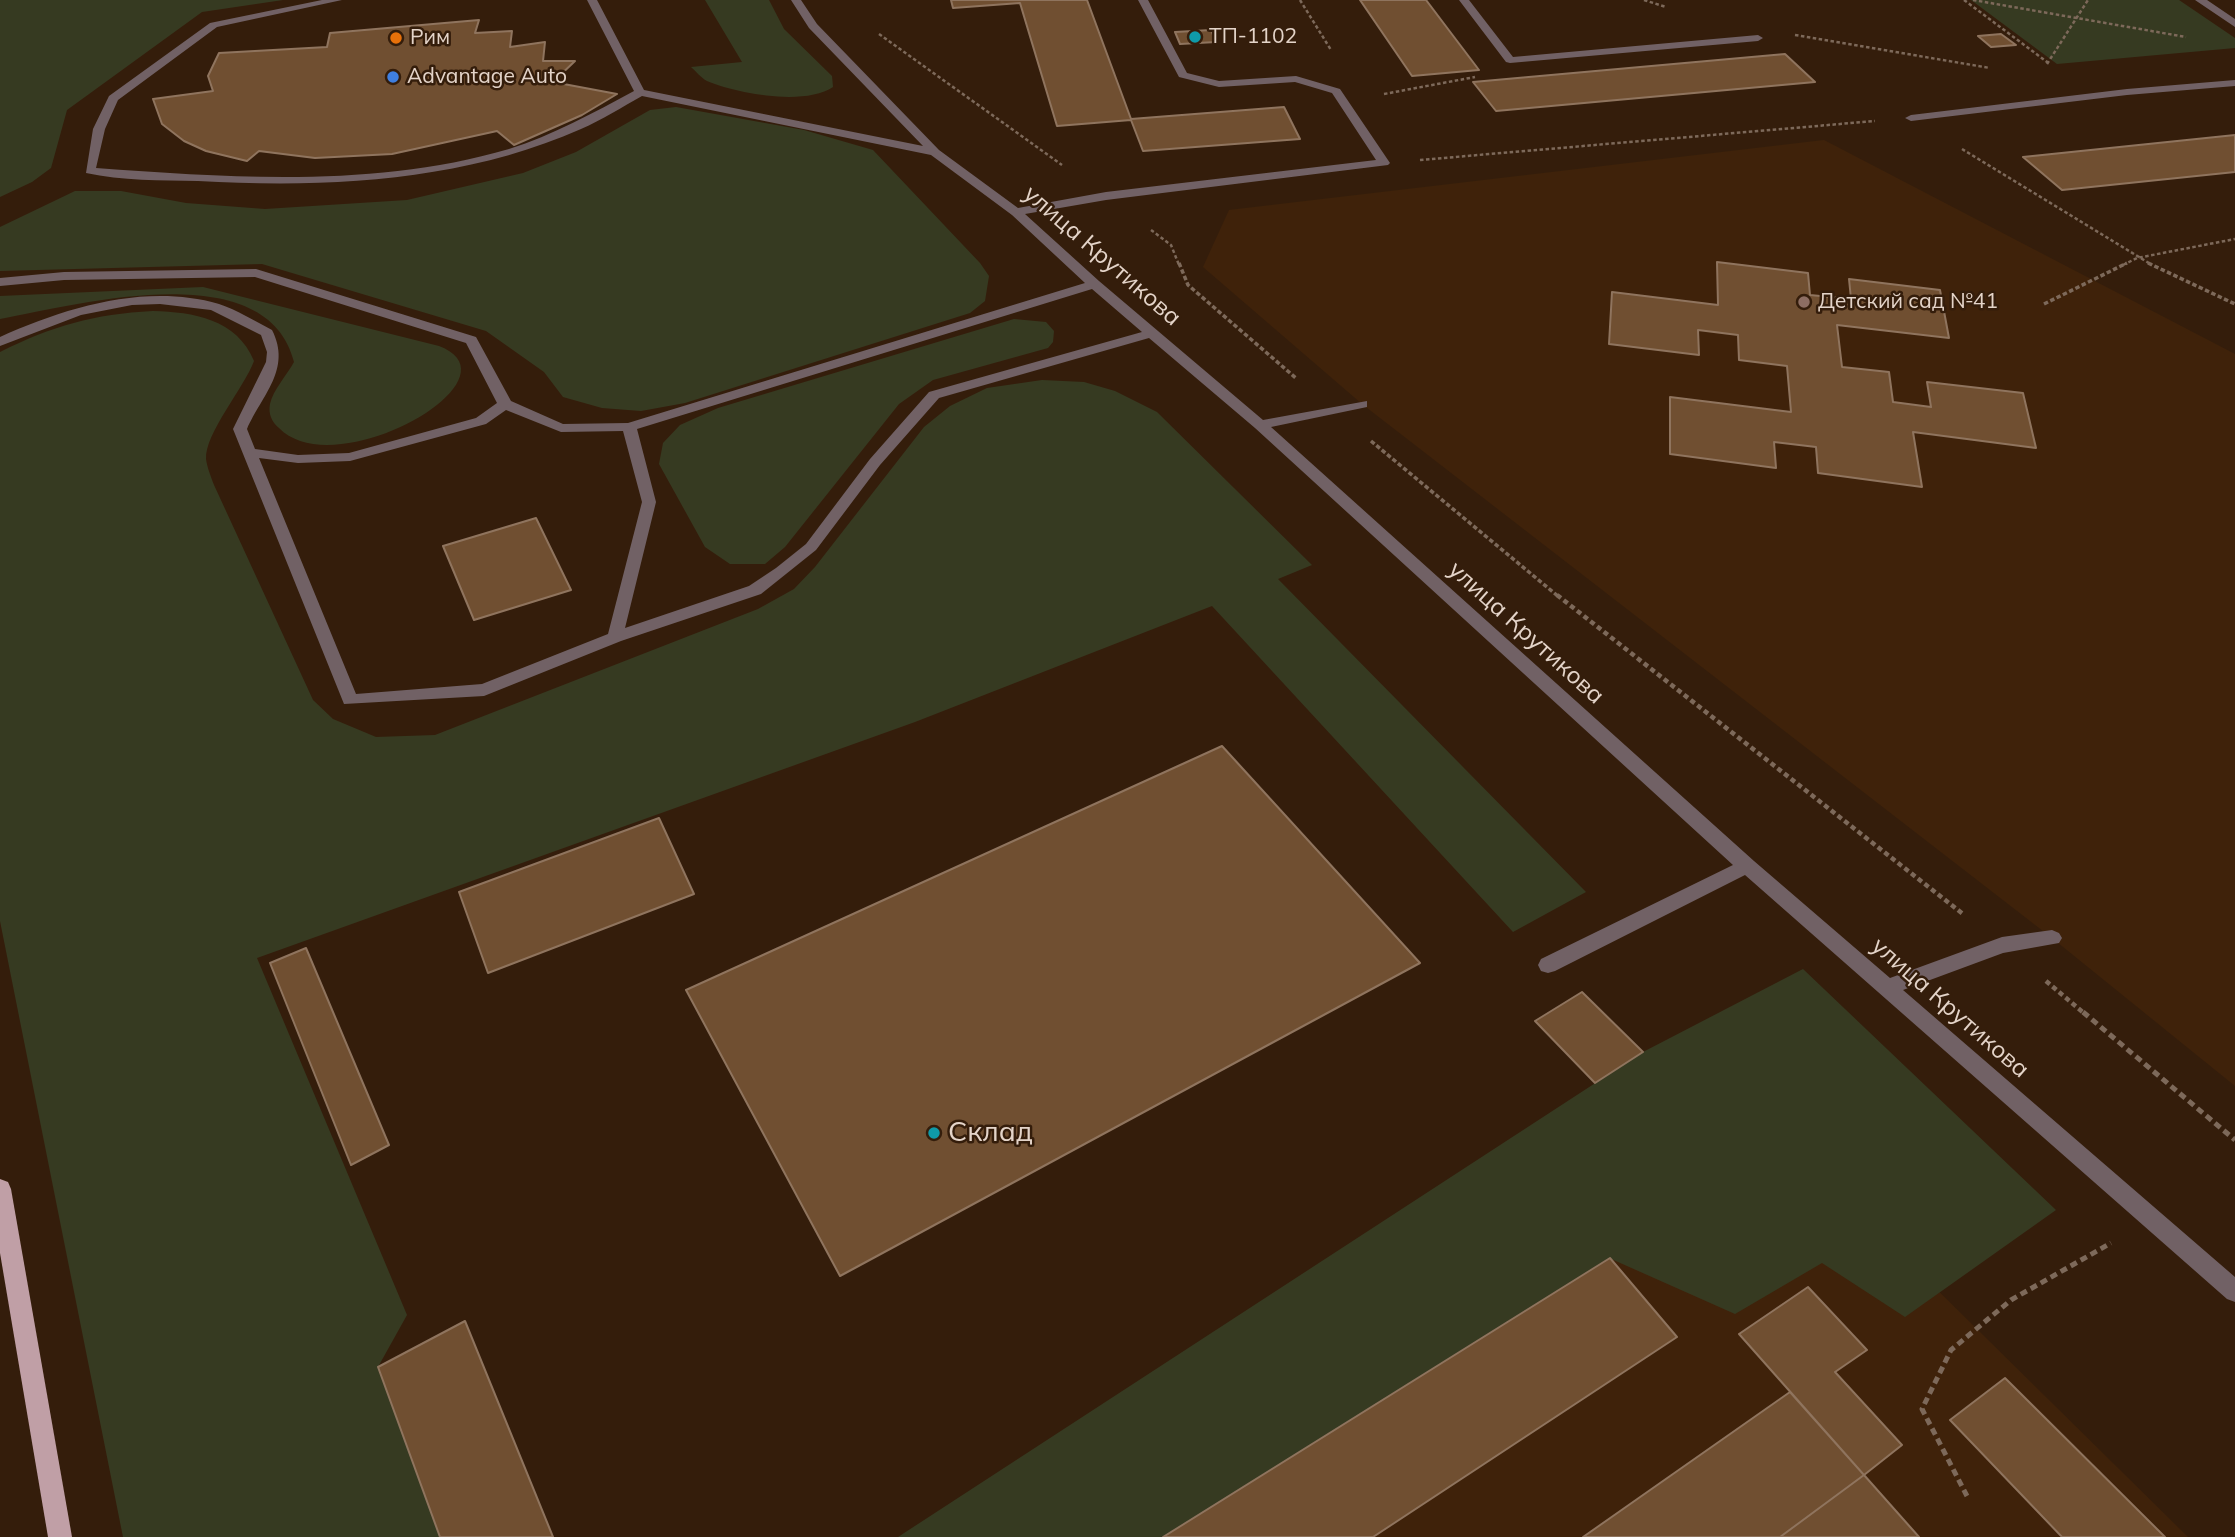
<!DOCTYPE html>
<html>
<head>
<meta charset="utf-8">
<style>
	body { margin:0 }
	canvas { display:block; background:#341d0b }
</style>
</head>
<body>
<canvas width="2235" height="1537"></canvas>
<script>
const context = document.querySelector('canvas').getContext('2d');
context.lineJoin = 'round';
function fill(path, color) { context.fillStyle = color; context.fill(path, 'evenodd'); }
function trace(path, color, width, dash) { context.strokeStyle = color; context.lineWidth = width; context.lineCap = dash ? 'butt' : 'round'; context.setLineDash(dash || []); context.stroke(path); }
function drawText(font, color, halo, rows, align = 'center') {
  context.font = font + ' Mulish,sans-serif'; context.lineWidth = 5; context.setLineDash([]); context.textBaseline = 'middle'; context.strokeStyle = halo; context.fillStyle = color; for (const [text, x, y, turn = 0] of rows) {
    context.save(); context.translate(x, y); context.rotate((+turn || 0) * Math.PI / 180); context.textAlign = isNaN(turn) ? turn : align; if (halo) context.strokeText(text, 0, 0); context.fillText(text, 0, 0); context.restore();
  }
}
fill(new Path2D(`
	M1824 140 2235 354V1086L2052 938 1362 404 1203 267 1229 210Z
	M1776 1131 2188 1537H1112Z`), '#3f220a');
fill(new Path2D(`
	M0 0H283L202 12 67 110 51 168 32 182 0 197Z
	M705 0H769L784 29 832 76 833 87C805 106 738 94 707 81 701 78 696 71 691 67L742 62Z
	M1971 0H2179L2235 38V48L2057 64Z
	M676 107 804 130 873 150 980 263 989 276 985 301 970 313 685 403 641 411 602 408 563 397 544 372 486 331 262 264 0 271V227L75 191H121L186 203 265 209 407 200 523 173 576 152 650 110Z
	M203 287 439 346C525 379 335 486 279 428 272 422 268 414 270 404 273 390 287 375 294 362 267 253 76 305 0 319V296Z
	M153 311C193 312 237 319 254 361 244 388 205 433 206 459 207 467 211 477 214 485L313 700 333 719 376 737 435 735 758 609 794 589 815 567 924 427 950 406 987 388 1042 380 1084 382 1115 391 1157 412 1312 565 1278 579 1586 892 1513 932 1212 606 915 722 257 958 407 1315 378 1367 440 1537H123L0 921V352C52 326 94 314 153 311Z
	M1014 319 1046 322 1054 331 1053 342 1048 348 933 380 899 404 785 547 765 564H730L705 547 659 464 663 443 680 425 718 408Z
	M1803 969 2056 1210 1905 1317 1822 1263 1735 1314 1609 1258 1163 1537H898L1643 1052Z`), '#363a21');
const building = new Path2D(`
	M951 0H1087L1131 119 1284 107 1300 139 1143 151 1131 120 1057 126 1020 3 953 8Z
	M1360 0H1426L1479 70 1412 76Z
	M479 20 475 33 512 31 510 47 545 42 543 61H575L553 82 617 94 582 115 514 145 497 131 392 154 315 158 259 151 247 161 206 151 184 141 162 124 153 99 213 91 208 76 219 53 327 47 330 33Z
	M1211 30 1216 42 1180 44 1175 32Z
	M2001 34 2016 45 1991 47 1978 36Z
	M1785 54 1815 82 1496 111 1473 82Z
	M2235 135V172L2062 190 2023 157Z
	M1717 262 1808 273 1810 295 1851 299 1849 279 1940 290 1949 338 1837 325 1842 367 1889 372 1893 402 1931 407 1927 382 2023 393 2036 448 1913 432 1922 487 1818 473 1816 447 1774 442 1776 468 1670 454V397L1791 412 1787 366 1739 360 1738 335 1698 330 1699 355 1609 344 1612 292 1718 305Z
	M536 518 571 590 474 620 443 546Z
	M1222 746 1420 963 840 1276 686 990Z
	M659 818 694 894 488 973 459 892Z
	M306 948 389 1145 351 1165 270 963Z
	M1582 992 1643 1052 1595 1083 1535 1021Z
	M1610 1258 1677 1337 1373 1537H1163Z
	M1808 1287 1867 1350 1835 1372 1902 1445 1864 1475 1739 1334Z
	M465 1321 553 1537H440L378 1367Z
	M2005 1378 2165 1537H2062L1950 1420Z
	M1790 1392 1864 1475 1780 1537H1583Z
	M1864 1475 1919 1537H1780Z`);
fill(building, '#704f31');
trace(building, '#8f745e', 2);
trace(new Path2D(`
	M1300 0 1331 50
	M1644 0 1666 7
	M1964 0 2047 62
	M1973 0 2186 37
	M879 34 1062 165
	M1795 35 1990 68
	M2047 64 2088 0
	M1384 94 1475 77
	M1962 149 2152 265
	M1420 160 1875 121
	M1151 230 1171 245 1179 265
	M2123 265 2137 258 2235 239`), '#7d695a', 2.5, [3.5, 2.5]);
trace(new Path2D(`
	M1179 263 1188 285 1297 379
	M2148 263 2235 304
	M2044 304 2127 263
	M1371 441 1559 597`), '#7d695a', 3.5, [4.5, 2.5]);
trace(new Path2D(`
	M1557 595 1963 914
	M2046 981 2085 1014`), '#7d695a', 4.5, [5, 3.5]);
trace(new Path2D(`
	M2083 1012 2235 1140
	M1967 1496 1922 1409 1951 1350 2011 1300 2111 1243`), '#7d695a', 5, [7, 4.5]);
fill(new Path2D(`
	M322 0H342L217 27 118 100 105 129 96 168C233 178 376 188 509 149 553 135 593 113 634 91L587 0H597L644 90 923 146 809 28 791 0H801L817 24 939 150 1018 208 1106 192 1376 160 1332 93 1295 82 1219 87 1179 77 1138 0H1148L1187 73 1219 81 1296 76 1340 89 1390 163 1388 165 1106 200 1025 214 1099 281 1263 420 1367 401V407L1271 427 1754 861 1890 978 2002 937 2052 930 2059 933 2062 938 2059 943 2003 953 1903 990 2235 1277V1302L2227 1299 1745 875 1555 971 1548 973 1541 971 1538 965 1541 959 1733 865 1255 428 1149 338 939 398 880 465 816 550 761 594 621 641 484 696 344 704 233 429 266 362 267 352 261 335 211 310 160 304 132 305 81 315 0 346V337C67 307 146 283 219 304 237 310 255 321 272 330 292 369 262 395 247 429L255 449 298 455 349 453 476 418 497 403 466 343 255 277 64 280 0 286V278L64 272 256 269 476 337 511 401 563 424 628 423 1085 283 1012 215 931 155 642 96C622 107 602 120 581 129 461 182 327 188 198 181 161 180 122 181 86 173L93 129 109 96 210 23ZM1092 289 1142 332 929 392 870 459 806 544 776 568 749 586 625 628 656 502 637 429ZM506 410 561 432 623 431 642 502 608 634 482 684 356 694 259 458 298 463 350 461 486 424Z
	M1459 0H1469L1513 57 1758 35 1763 38 1758 41 1510 63 1506 62Z
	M2195 0H2207L2235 19V27Z
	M2235 80V86L2127 95 1911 121 1905 118 1911 115 2127 89Z`), '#716165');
fill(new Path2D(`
	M0 1179 8 1182 11 1189 72 1537H48L0 1253Z`), '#c09fa6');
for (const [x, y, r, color] of [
	[1195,37,7,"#0f9aa8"],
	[396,38,7,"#e8710a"],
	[393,77,7,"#3f7fe0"],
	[1804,302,7,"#8d6e63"],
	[934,1133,7,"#0f9aa8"]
]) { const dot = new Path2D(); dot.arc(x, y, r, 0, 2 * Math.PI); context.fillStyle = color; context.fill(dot); trace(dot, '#341d0b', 2.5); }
drawText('21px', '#e4d4c9', '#341d0b', [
	["ТП-1102",1209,37],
	["Рим",410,38],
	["Advantage Auto",407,77],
	["Детский сад №41",1818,302]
], 'left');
drawText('24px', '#e4d4c9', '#341d0b', [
	["улица Крутикова",1102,256,41],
	["улица Крутикова",1526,633,42],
	["улица Крутикова",1950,1008,41]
]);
drawText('28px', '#e4d4c9', '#341d0b', [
	["Склад",948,1133]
], 'left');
</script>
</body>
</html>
